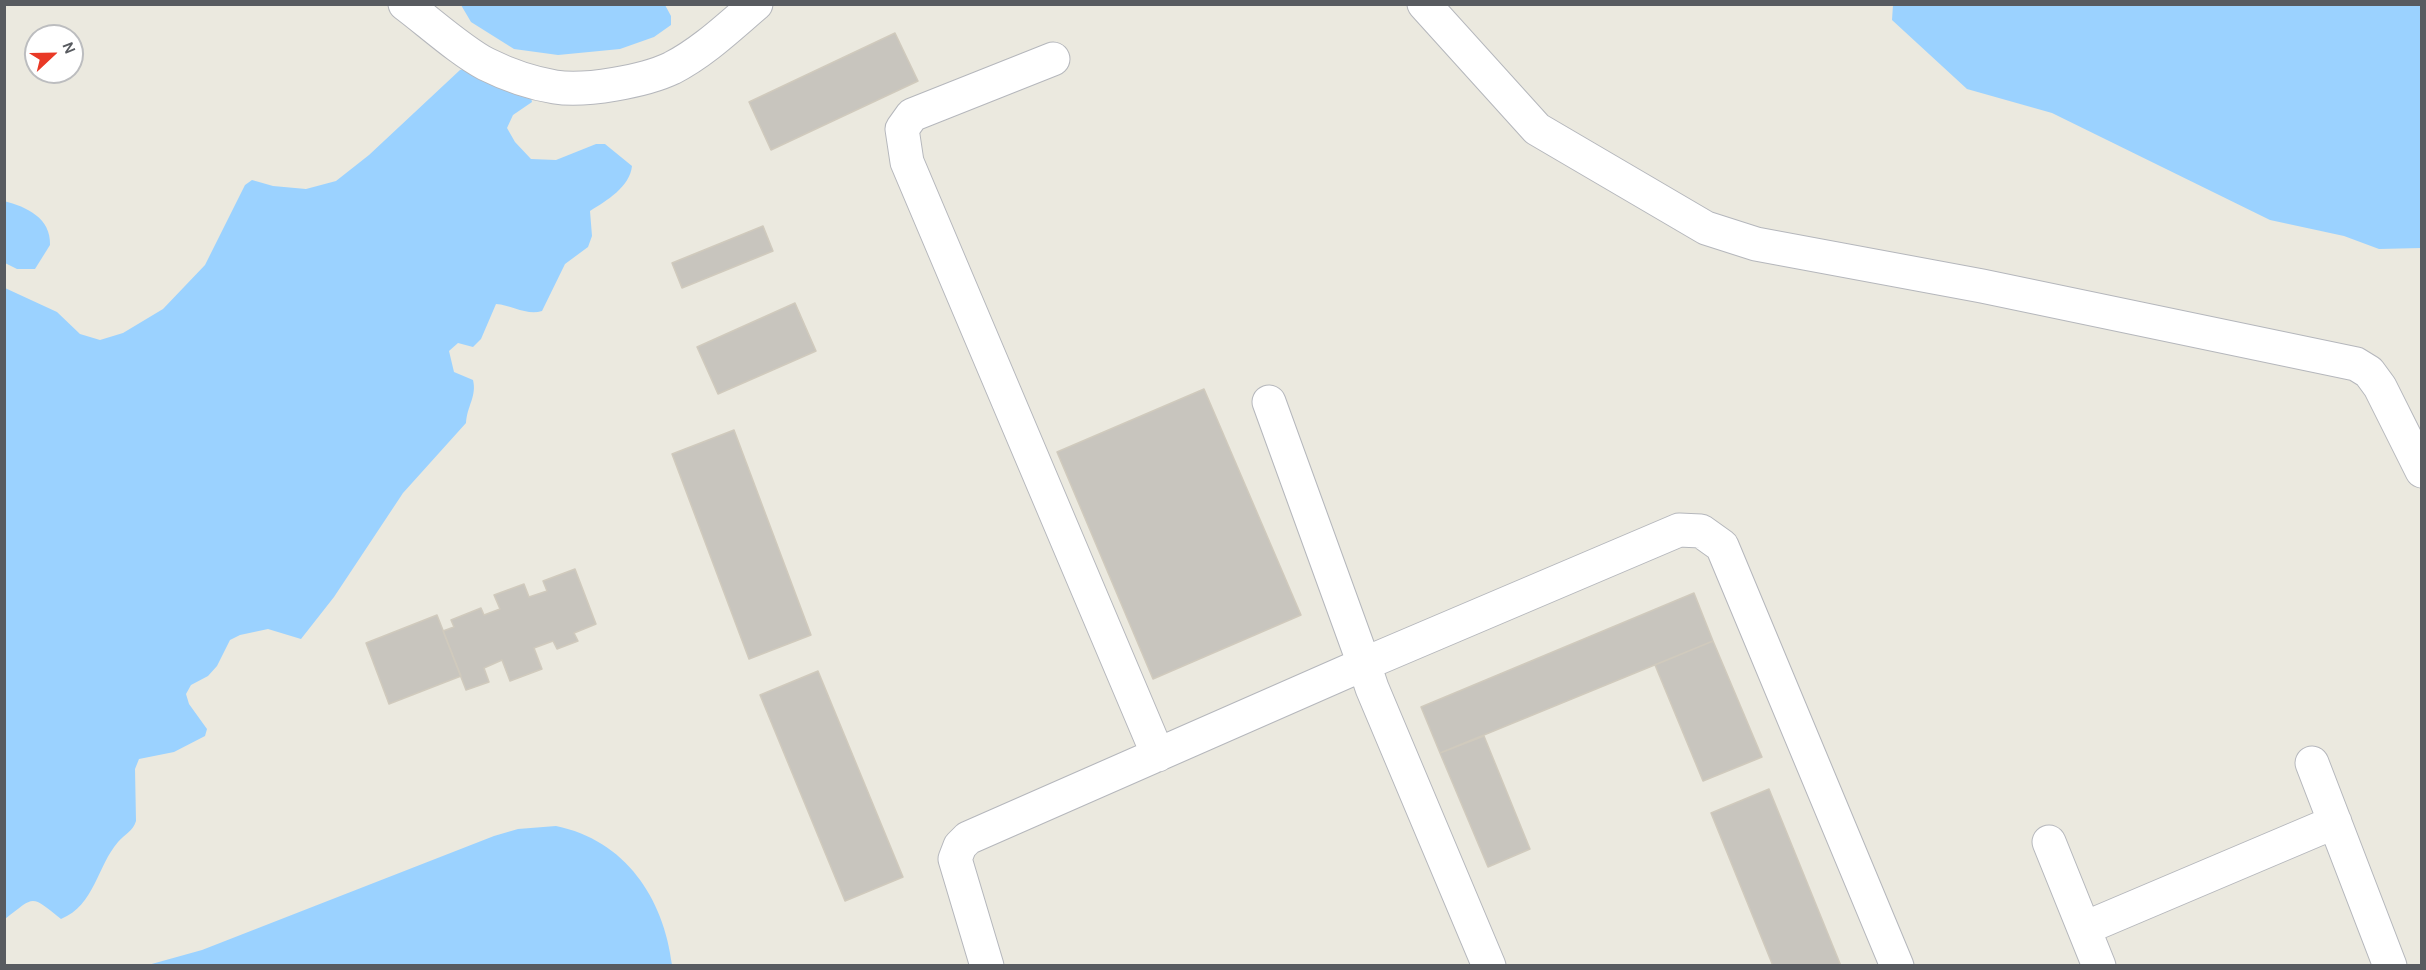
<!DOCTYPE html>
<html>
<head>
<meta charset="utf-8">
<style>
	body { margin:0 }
	#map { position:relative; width:2426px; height:970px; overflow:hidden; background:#ebe9df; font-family:Karla,sans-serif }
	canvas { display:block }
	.frame { position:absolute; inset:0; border:6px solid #585b60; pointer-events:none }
	.north { position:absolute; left:24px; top:24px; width:60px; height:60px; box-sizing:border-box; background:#fff; border:2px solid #bcbdbf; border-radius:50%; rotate:68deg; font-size:16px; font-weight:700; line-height:24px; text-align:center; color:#585b60 }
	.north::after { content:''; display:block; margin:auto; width:21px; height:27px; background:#e93926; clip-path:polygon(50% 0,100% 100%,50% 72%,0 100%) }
</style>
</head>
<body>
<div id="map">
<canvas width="2426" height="970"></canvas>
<div class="frame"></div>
<div class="north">N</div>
</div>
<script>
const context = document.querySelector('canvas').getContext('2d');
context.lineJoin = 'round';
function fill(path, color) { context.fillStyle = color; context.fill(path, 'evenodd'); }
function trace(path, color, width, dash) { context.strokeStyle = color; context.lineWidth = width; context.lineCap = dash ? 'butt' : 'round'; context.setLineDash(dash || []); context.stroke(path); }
fill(new Path2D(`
	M461 5H665L671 16V25L654 37 620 49 558 55 514 49 471 22Z
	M1893 5H2421V248L2379 249 2344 236 2270 220 2052 113 1967 89 1892 20Z
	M468 68 531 98 532 102 513 115 507 128 515 142 531 159 556 160 596 144H605L632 166C630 187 606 201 590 211L592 236 588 247 565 264 542 311C527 316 512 305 496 304L481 339 473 347 458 343 449 351 454 372 473 380C477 396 467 406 466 423L403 493 334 597 301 639 268 629 240 635 230 640 217 666 208 676 191 685 186 694 189 704 207 729 205 736 174 752 139 759 135 769 136 821C133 831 125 834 118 842 97 866 95 905 61 919 30 894 35 896 5 919V288L57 312 80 334 100 340 123 333 163 309 205 265 245 185 252 180 273 186 306 189 336 181 369 155 460 70Z
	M4 201C27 207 51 218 50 245L35 269H17L5 263Z
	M556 826C625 840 664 898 672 965H148L202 950 494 836 518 829Z`), '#9bd2ff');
const building = new Path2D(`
	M895 33 918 81 771 150 749 102Z
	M763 226 773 251 682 288 672 263Z
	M795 303 816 351 718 394 697 347Z
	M1204 389 1301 615 1153 679 1057 452Z
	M734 430 811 635 749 659 672 454Z
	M575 569 596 624 574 633 578 641 557 649 553 641 534 648 542 669 510 681 502 660 484 668 489 682 466 690 443 631 454 627 451 620 481 608 484 615 500 609 494 595 524 584 529 597 547 591 543 581Z
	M1694 593 1713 641 1440 753 1421 707Z
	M437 615 461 676 389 704 366 643Z
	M1713 641 1762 757 1703 781 1655 665Z
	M818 671 903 877 845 901 760 695Z
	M1484 736 1530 849 1488 867 1440 753Z
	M1769 789 1841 966H1773L1711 813Z`);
fill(building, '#c8c5be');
trace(building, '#d0cabd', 1.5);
const minor = new Path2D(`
	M405 4C429 22 461 51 486 64 508 75 531 83 555 87 585 92 645 81 672 68 703 52 729 27 756 4
	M1424 4 1537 129 1706 228 1756 244 1982 286 2356 364 2369 372 2380 387 2422 471
	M1053 59 912 115 902 129 907 162 1158 755
	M2312 763 2390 966
	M2049 842 2099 966
	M2085 928 2335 822
	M987 966 955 859 960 846 968 838 1364 664 1269 402
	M1489 966 1372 688 1364 664 1679 530 1701 531 1722 546 1897 966`);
trace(minor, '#b5b7bc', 35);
trace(minor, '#fff', 33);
</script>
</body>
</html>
